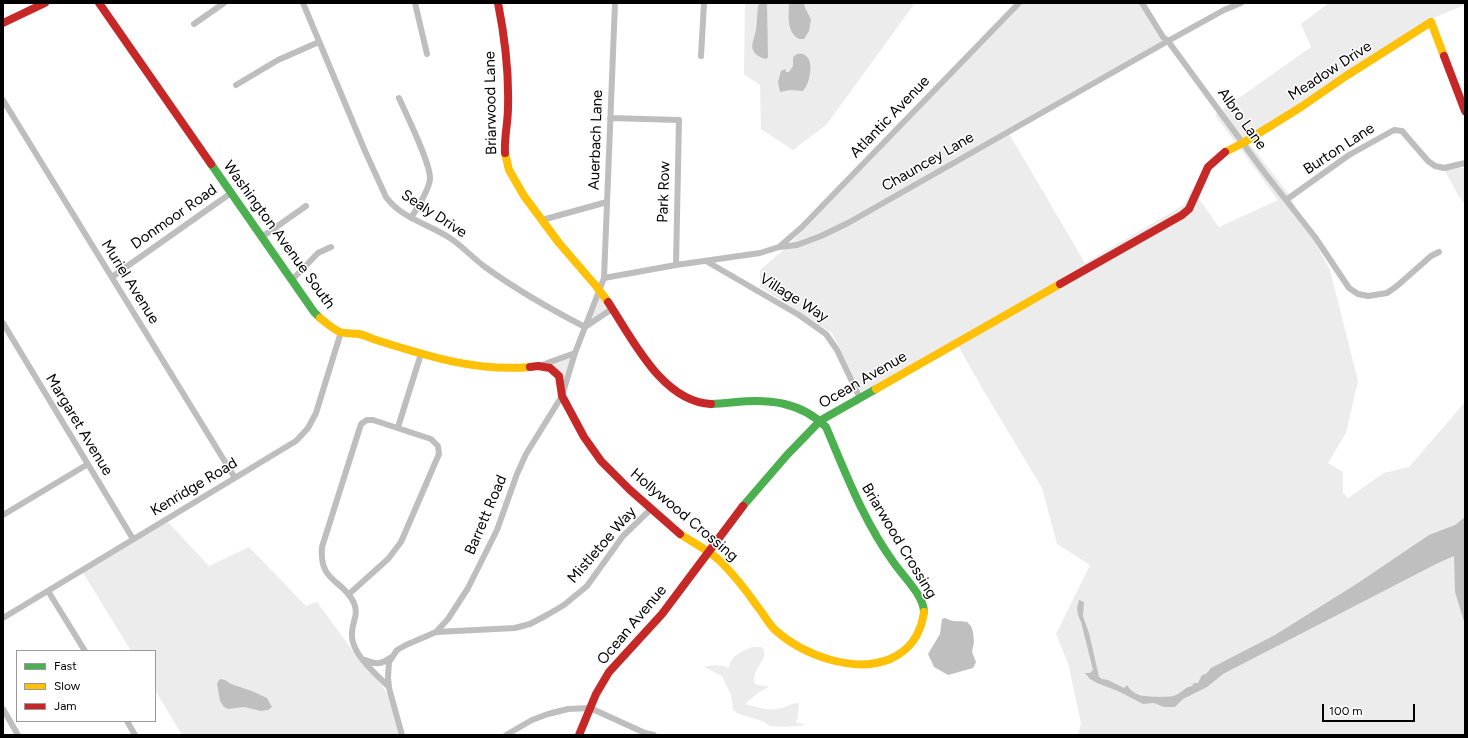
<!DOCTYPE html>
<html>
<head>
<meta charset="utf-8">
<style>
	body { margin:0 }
	#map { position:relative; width:1468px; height:738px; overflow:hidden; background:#fff; font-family:Figtree,sans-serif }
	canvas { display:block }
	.frame { position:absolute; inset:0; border:4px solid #000; pointer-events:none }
	.legend { position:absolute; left:16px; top:650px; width:140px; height:72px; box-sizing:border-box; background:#fff; border:1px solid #999; margin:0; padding:5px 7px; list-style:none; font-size:12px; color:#000 }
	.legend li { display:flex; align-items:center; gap:8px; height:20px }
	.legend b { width:20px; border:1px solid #999 }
	.scale { position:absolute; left:1322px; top:704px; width:93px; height:18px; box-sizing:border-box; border:2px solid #000; border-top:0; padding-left:5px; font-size:12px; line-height:14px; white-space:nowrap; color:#000; -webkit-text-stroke:3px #fff; paint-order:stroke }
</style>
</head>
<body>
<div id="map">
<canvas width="1468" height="738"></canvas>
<div class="frame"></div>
<ul class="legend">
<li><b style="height:5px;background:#4caf50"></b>Fast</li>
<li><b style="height:5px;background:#ffc107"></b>Slow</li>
<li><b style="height:5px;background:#c62828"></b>Jam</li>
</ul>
<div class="scale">100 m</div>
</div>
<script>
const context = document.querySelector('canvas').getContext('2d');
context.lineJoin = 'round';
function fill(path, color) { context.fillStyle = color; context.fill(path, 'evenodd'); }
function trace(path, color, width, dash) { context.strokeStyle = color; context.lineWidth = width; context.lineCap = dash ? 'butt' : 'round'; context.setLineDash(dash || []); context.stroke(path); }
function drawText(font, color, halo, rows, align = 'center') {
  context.font = font + ' Figtree,sans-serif'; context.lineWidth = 3; context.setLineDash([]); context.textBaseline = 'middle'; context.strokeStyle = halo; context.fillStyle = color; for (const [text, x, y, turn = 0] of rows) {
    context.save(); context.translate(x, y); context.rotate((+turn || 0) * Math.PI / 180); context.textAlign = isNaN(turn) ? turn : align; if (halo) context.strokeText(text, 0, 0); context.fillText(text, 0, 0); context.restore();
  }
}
fill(new Path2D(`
	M745 3H915L827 124 793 150 761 129 760 85 744 74Z
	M1022 3H1141L1165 41 1008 132 1085 263 1184 205 1192 189 1219 227 1278 200 1215 115 1311 47 1301 24 1329 3H1465V5L1433 18 1246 139 1288 193 1330 270 1358 381 1346 433 1328 463 1343 472V493L1348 498 1384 473 1409 467 1465 402V517L1455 526V592L1465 625V735H1078L1081 723 1068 663 1056 634 1090 565 1057 544 1042 488 982 388 955 340 862 394 832 333 760 287V270L790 244Z
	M1465 168V204L1458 195 1444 169Z
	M600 291 612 309 585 327Z
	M575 353 562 396 560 381 544 367Z
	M166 520 209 566 249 547 306 606 317 602 353 651 382 685 395 709 400 735H182L155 690V651H131L82 571Z
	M753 647H762C771 660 750 667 755 684L769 687 759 692 745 704C754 706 767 711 777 709 785 708 790 703 799 703L798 717 796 722 806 725 784 727 770 726 762 721 739 714 733 710 731 695 722 676 704 667C712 665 721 664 729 668 729 657 743 650 753 647Z`), '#ececec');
fill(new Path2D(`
	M759 3H767L768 57 766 59C761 58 755 55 753 50 751 45 754 39 755 34 758 24 756 14 759 3Z
	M789 3H804L805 8 811 19 809 31 804 39H799C786 31 789 17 789 3Z
	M797 54C817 51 811 83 803 91L790 90 780 92 778 82 781 71 785 69 786 72H789L793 66V57Z
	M1465 517V625L1455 592 1454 556 1438 563 1223 674 1207 687 1183 699 1175 707H1164L1154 703 1143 704 1120 692 1097 683 1090 679 1085 673H1090L1093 670 1081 622 1078 615 1077 608 1079 600 1084 602 1083 616 1089 633 1099 677 1102 679 1108 680 1124 688 1127 685C1130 690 1134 693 1139 695 1145 697 1171 698 1176 695 1183 692 1183 688 1192 686L1194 683H1198L1202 675 1206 674 1211 668 1275 635 1358 583 1429 535 1455 525Z
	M945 618C955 623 957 620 967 622L971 626 973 632 974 642 972 652 976 662 973 668 948 675 934 667 928 654 940 634 942 619Z
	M220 679 225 680 231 684 252 691 267 698 272 707 268 710 261 711 244 707 228 709 224 707 220 701 217 683Z`), '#bfbfbf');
trace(new Path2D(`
	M303 3 365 151 386 197C401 218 428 224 450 238 462 246 473 258 485 267 517 290 550 309 585 327
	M415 3 427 54
	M1142 3 1163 37 1168 41 1264 172 1315 237 1349 288 1358 294 1368 296 1387 293 1397 286 1431 256 1439 252
	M194 24 224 3
	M701 56 704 3
	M236 85 278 60 319 42
	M399 98C406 114 431 164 430 179 429 191 417 208 411 218
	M3 100 235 478
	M610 118 679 120 676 265
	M1286 200 1349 155 1394 130 1402 131 1428 161 1435 166 1444 168 1465 163
	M542 220 607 202
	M262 237 306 206
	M779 247 801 228 1019 3
	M706 261 799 315 826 334 837 350 860 398
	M112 277 231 193
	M604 278 676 265 760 253 779 247 797 245 821 236 848 223 1168 41 1224 10 1241 3
	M292 280 318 253 331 247
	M3 323 133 539
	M585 327 612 309
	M539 366 575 353
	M398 427 421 354
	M3 515 88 464
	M48 591 85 651
	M349 594 388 559 401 542 439 454 438 446 431 439 373 420H367L361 424 322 547C319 583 343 579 354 603 359 616 352 621 352 633 350 653 376 674 389 687
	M3 618 296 441 308 428 316 413 341 332
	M436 632 515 628 530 624 547 615 564 605 587 586 623 536 651 509
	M365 660C375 665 382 664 390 658
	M3 709 18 735
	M127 721 135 735
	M402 735 389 688 388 677 389 662 397 650 406 645 436 632 448 619 468 588 497 530 517 474 526 454 562 396 575 353 604 278 615 3
	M506 735 532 720 548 714 568 709 590 708 645 733 654 735`), '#bebebe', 6);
trace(new Path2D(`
	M211 164 314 312 320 318
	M711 404C719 404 727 403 736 402 770 399 801 402 826 427 846 474 864 522 894 563 903 576 924 596 924 612
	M743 506 787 455 818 423 823 419 876 389`), '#4caf50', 8);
trace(new Path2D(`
	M1225 152 1243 143 1301 107 1346 76 1431 22 1444 56
	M505 153 509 170 524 196 559 243 596 286 608 302
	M320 318C326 323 333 329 340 332 346 334 353 333 359 334 364 335 369 337 373 339 424 355 475 372 530 367
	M876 389 1060 284
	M680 534C692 542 710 551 720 561 734 575 746 590 757 606 763 613 768 623 775 630 803 655 854 674 890 659 911 650 921 633 924 612`), '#ffc107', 8);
trace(new Path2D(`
	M99 3 211 164
	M498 3C505 38 509 72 508 107 508 123 504 138 505 153
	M3 23 45 3
	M1444 56 1465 111
	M1060 284 1182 215 1189 209 1208 167 1225 152
	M608 302C632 338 662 402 711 404
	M530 367 538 366 550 368 559 376 562 396 584 437 601 461 630 490 680 534
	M579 735 596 694 609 672 662 614 743 506`), '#c62828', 8);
drawText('15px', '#000', '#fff', [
	["Meadow Drive",1330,71,-33],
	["Briarwood Lane",491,103,-91],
	["Atlantic Avenue",890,117,-46],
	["Albro Lane",1242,119,54],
	["Auerbach Lane",596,140,-88],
	["Burton Lane",1339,149,-33],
	["Chauncey Lane",928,162,-30],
	["Park Row",664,192,-88],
	["Sealy Drive",434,214,33],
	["Donmoor Road",174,217,-35],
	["Washington Avenue South",279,235,54],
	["Muriel Avenue",130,282,58],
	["Village Way",794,298,32],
	["Ocean Avenue",863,380,-30],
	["Margaret Avenue",79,425,59],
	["Kenridge Road",194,487,-31],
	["Barrett Road",486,515,-67],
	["Hollywood Crossing",684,515,40],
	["Briarwood Crossing",899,541,59],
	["Mistletoe Way",602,545,-49],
	["Ocean Avenue",632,625,-50]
]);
</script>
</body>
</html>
